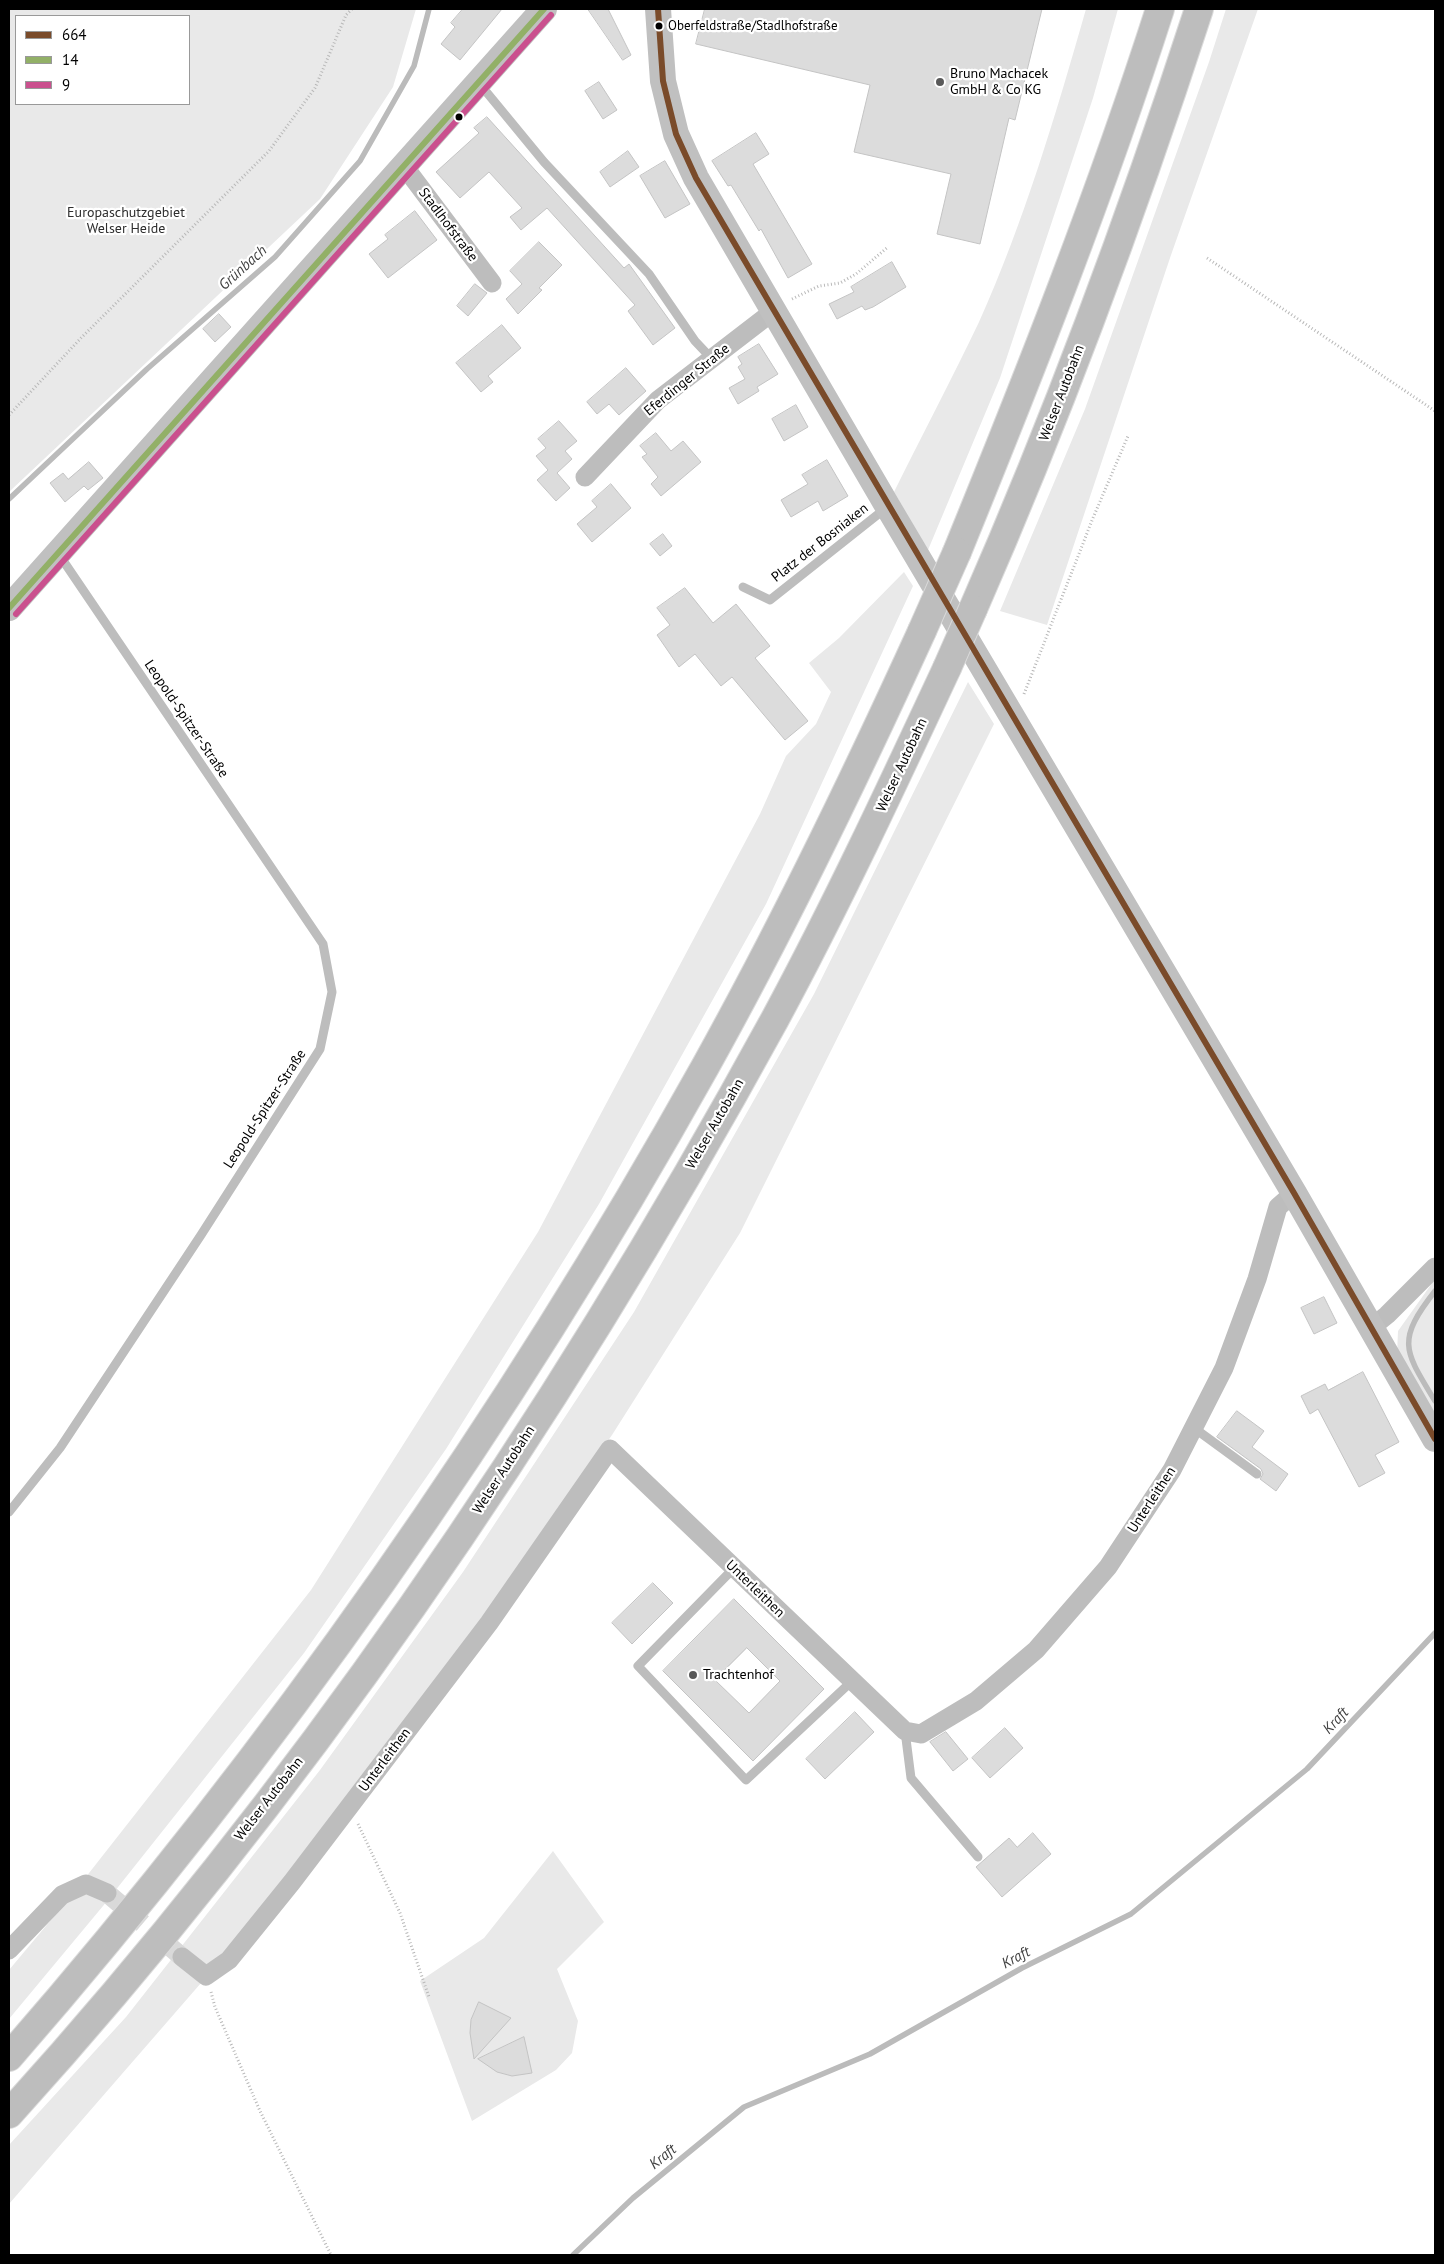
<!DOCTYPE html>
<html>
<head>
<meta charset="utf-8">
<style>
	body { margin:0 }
	#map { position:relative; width:1444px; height:2264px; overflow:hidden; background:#fff; font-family:"PT Sans",sans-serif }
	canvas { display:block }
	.frame { position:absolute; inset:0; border:10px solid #000; pointer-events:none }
	.legend { position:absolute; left:15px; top:15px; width:175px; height:90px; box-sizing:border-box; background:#fff; border:1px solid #999; margin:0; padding:6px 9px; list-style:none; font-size:15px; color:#000 }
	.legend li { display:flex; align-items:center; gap:10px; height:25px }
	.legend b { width:25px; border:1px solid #999 }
</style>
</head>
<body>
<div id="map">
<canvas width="1444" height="2264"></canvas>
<div class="frame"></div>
<ul class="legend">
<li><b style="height:6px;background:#7a4b2a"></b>664</li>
<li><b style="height:6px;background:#92b067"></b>14</li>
<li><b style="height:6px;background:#ca508e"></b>9</li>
</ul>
</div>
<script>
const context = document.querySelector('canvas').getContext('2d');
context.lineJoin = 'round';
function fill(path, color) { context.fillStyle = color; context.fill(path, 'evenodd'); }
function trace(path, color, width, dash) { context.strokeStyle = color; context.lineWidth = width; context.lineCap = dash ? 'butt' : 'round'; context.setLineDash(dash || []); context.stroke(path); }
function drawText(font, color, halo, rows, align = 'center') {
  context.font = font + ' "PT Sans",sans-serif'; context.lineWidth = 4.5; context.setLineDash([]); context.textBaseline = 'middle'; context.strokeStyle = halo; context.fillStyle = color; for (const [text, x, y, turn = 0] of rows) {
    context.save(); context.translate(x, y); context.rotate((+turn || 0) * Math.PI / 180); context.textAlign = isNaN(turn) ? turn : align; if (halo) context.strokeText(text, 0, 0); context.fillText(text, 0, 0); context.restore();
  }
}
fill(new Path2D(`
	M9 9H416L393 87 320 199 9 492ZM189 16V104H16V16Z
	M1086 9H1118L1093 98 1000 378 928 550 894 492C922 435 952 379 979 322 1024 222 1056 114 1086 9Z
	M1226 9H1258L1171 255 1047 625 1000 611 1085 409 1209 62Z
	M904 572 913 586 766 904 599 1204 446 1449 304 1653 103 1906 9 2019V1970L71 1896 311 1590 538 1232 760 814 786 756 816 724 831 692 809 663 839 638Z
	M968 682 994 724 740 1233 612 1435 453 1661 301 1861 201 1983 9 2204V2145L126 2017 320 1770 463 1572 634 1312 814 994Z
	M1435 1279V1419L1397 1355 1398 1331Z
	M553 1851 604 1922 557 1969 578 2021 572 2053 556 2070 472 2121 420 1981 484 1938Z`), '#e9e9e9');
trace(new Path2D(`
	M9 499 147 369 275 257 360 161 414 66 429 9
	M1435 1291C1396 1341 1404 1350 1435 1401
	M573 2255 633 2198 744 2107 870 2054 1022 1968 1131 1914 1307 1769 1435 1633`), '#bbb', 5.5);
const building = new Path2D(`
	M463 9H502L460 60 441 44 455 27 451 23Z
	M588 9H608L631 55 623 60Z
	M705 9H1042L1015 120 1009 118 980 244 937 234 951 174 854 152 870 85 696 44Z
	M599 82 617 110 603 119 585 91Z
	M487 117 624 268 629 264 675 328 653 345 628 311 635 305 547 208 521 230 510 217 522 208 489 172 460 198 436 172 479 133 474 128Z
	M756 133 769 154 753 164 812 264 788 278 761 229 759 231 731 185 728 186 712 161Z
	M628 151 639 167 610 187 600 172Z
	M665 161 690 204 665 218 640 176Z
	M415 211 437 240 388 278 369 254 388 239 385 235Z
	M539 242 562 265 539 288 542 290 518 314 506 299 522 284 510 271Z
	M892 262 906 287 873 307 865 310 862 306 837 319 829 304 854 292 851 287Z
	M475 284 487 293 468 316 457 306Z
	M219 314 231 327 215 342 203 329Z
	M502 325 521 348 488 376 493 382 481 392 456 363Z
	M759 344 778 374 757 387 759 391 738 404 729 388 745 379 738 367 742 364 738 357Z
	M626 368 646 391 619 415 609 404 597 414 587 402Z
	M796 405 808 427 784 441 772 419Z
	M559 421 577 441 565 451 572 459 557 473 570 488 556 501 537 480 548 470 536 456 546 448 538 439Z
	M656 433 671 451 683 441 701 462 661 496 651 484 658 477 642 457 647 454 640 446Z
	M827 460 848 496 823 511 818 501 791 517 781 500 808 484 802 475Z
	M89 462 103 478 88 490 84 486 65 502 50 483 63 473 68 479Z
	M611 484 631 508 592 542 577 524 597 507 592 501Z
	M663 534 672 546 660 556 650 544Z
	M685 588 713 623 736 604 770 646 755 658 808 721 785 740 732 677 721 686 695 654 679 667 657 635 670 625 657 608Z
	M1324 1297 1337 1323 1314 1334 1301 1308Z
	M1363 1372 1399 1442 1375 1455 1385 1473 1359 1487 1318 1409 1310 1414 1301 1396 1325 1384 1328 1390Z
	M1237 1411 1264 1431 1252 1447 1288 1474 1276 1491 1260 1479 1263 1474 1261 1469 1217 1437Z
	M653 1583 673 1603 632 1644 612 1623Z
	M734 1599 824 1689 753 1761 663 1671ZM747 1648 780 1681 749 1713 715 1680Z
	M855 1712 874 1732 825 1779 806 1759Z
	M1005 1728 1023 1748 990 1778 972 1758Z
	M946 1732 968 1759 953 1771 930 1742Z
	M1033 1833 1051 1854 1002 1897 976 1867 1009 1838 1017 1847Z
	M479 2002 511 2018 474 2059 470 2033 471 2020Z
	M524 2037 532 2073 512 2076 497 2072 478 2059Z`);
fill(building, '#dcdcdc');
trace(building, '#c4c4c4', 1);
trace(new Path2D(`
	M107 1893 182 1957`), '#d9d9d9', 19, [19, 9]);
const highway = new Path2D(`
	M957 552C1030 373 1101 193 1160 9
	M973 609C1059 413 1133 212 1199 9
	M9 2057C275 1752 508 1420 705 1067 784 925 855 778 922 631
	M9 2114C308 1784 562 1409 775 1019 837 904 892 786 947 668`);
trace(highway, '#dbdbdb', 30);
trace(new Path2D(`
	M1207 258 1435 411
	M792 299 819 286 840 283 856 274 888 247
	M9 415 81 338 269 151 315 88 346 15 352 9
	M1024 694 1093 518 1128 436
	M358 1824 400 1913 429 1997
	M211 1992 215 2007 260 2111 331 2255`), '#b8b8b8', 3, [1, 2.5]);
trace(new Path2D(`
	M479 83 544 162 649 274 695 341 712 359
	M743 587 770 600 886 508
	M1194 1428 1257 1474
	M9 1512 60 1448 201 1235 320 1049 332 992 323 944 60 556
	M734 1568 638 1666 746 1780 851 1682
	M905 1731 911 1778 978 1857`), '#bdbdbd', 9);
trace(new Path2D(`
	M404 166 492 283
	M585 477 658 400 775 310
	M1371 1328 1387 1315 1435 1267
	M9 1950 62 1895 86 1884 107 1893
	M182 1957 206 1976 229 1960 292 1882 489 1623 610 1449 905 1731 921 1734 976 1701 1036 1650 1108 1567 1172 1470 1224 1368 1257 1279 1278 1207 1294 1193`), '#bdbdbd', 19);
trace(new Path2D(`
	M658 9 663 81 676 134 696 178 888 507 1294 1193 1435 1439
	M9 608 544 9`), '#c0c0c0', 26);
trace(highway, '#bdbdbd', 28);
const highwayBridge = new Path2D(`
	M922 631 957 552
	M947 668 973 609`);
trace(highwayBridge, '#dbdbdb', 30, []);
trace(highwayBridge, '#bdbdbd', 28);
trace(new Path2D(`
	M658 9 663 81 676 134 696 178 1294 1193 1435 1439`), '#7a4b2a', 6);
trace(new Path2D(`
	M9 608 544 9`), '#92b067', 6);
trace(new Path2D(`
	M16 614 551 15`), '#ca508e', 6);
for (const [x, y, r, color] of [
	[659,26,4.5,"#000"],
	[940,82,5,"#595959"],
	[459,117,4.5,"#000"],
	[693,1675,5,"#595959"]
]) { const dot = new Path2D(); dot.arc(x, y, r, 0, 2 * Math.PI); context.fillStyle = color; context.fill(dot); trace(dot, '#fff', 2); }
drawText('13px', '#000', '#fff', [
	["Oberfeldstraße/Stadlhofstraße",668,26]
], 'left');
drawText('14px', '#000', '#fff', [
	["Bruno Machacek",950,74],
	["GmbH & Co KG",950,90],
	["Trachtenhof",703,1675]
], 'left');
drawText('14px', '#2e2e2e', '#fff', [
	["Europaschutzgebiet",126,213],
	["Welser Heide",126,229]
]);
drawText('14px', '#000', '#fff', [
	["Stadlhofstraße",448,225,53],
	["Eferdinger Straße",687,380,-39],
	["Welser Autobahn",1062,393,-69],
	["Platz der Bosniaken",820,543,-38],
	["Leopold-Spitzer-Straße",186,719,56],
	["Welser Autobahn",902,765,-65],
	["Leopold-Spitzer-Straße",265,1109,-57],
	["Welser Autobahn",715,1124,-60],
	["Welser Autobahn",504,1470,-57],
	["Unterleithen",1152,1500,-57],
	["Unterleithen",755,1589,44],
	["Unterleithen",385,1760,-53],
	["Welser Autobahn",269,1799,-52]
]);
drawText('italic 15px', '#3f3f3f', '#fff', [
	["Grünbach",243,268,-42],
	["Kraft",1336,1721,-47],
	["Kraft",1016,1958,-28],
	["Kraft",663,2157,-39]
]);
</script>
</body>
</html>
